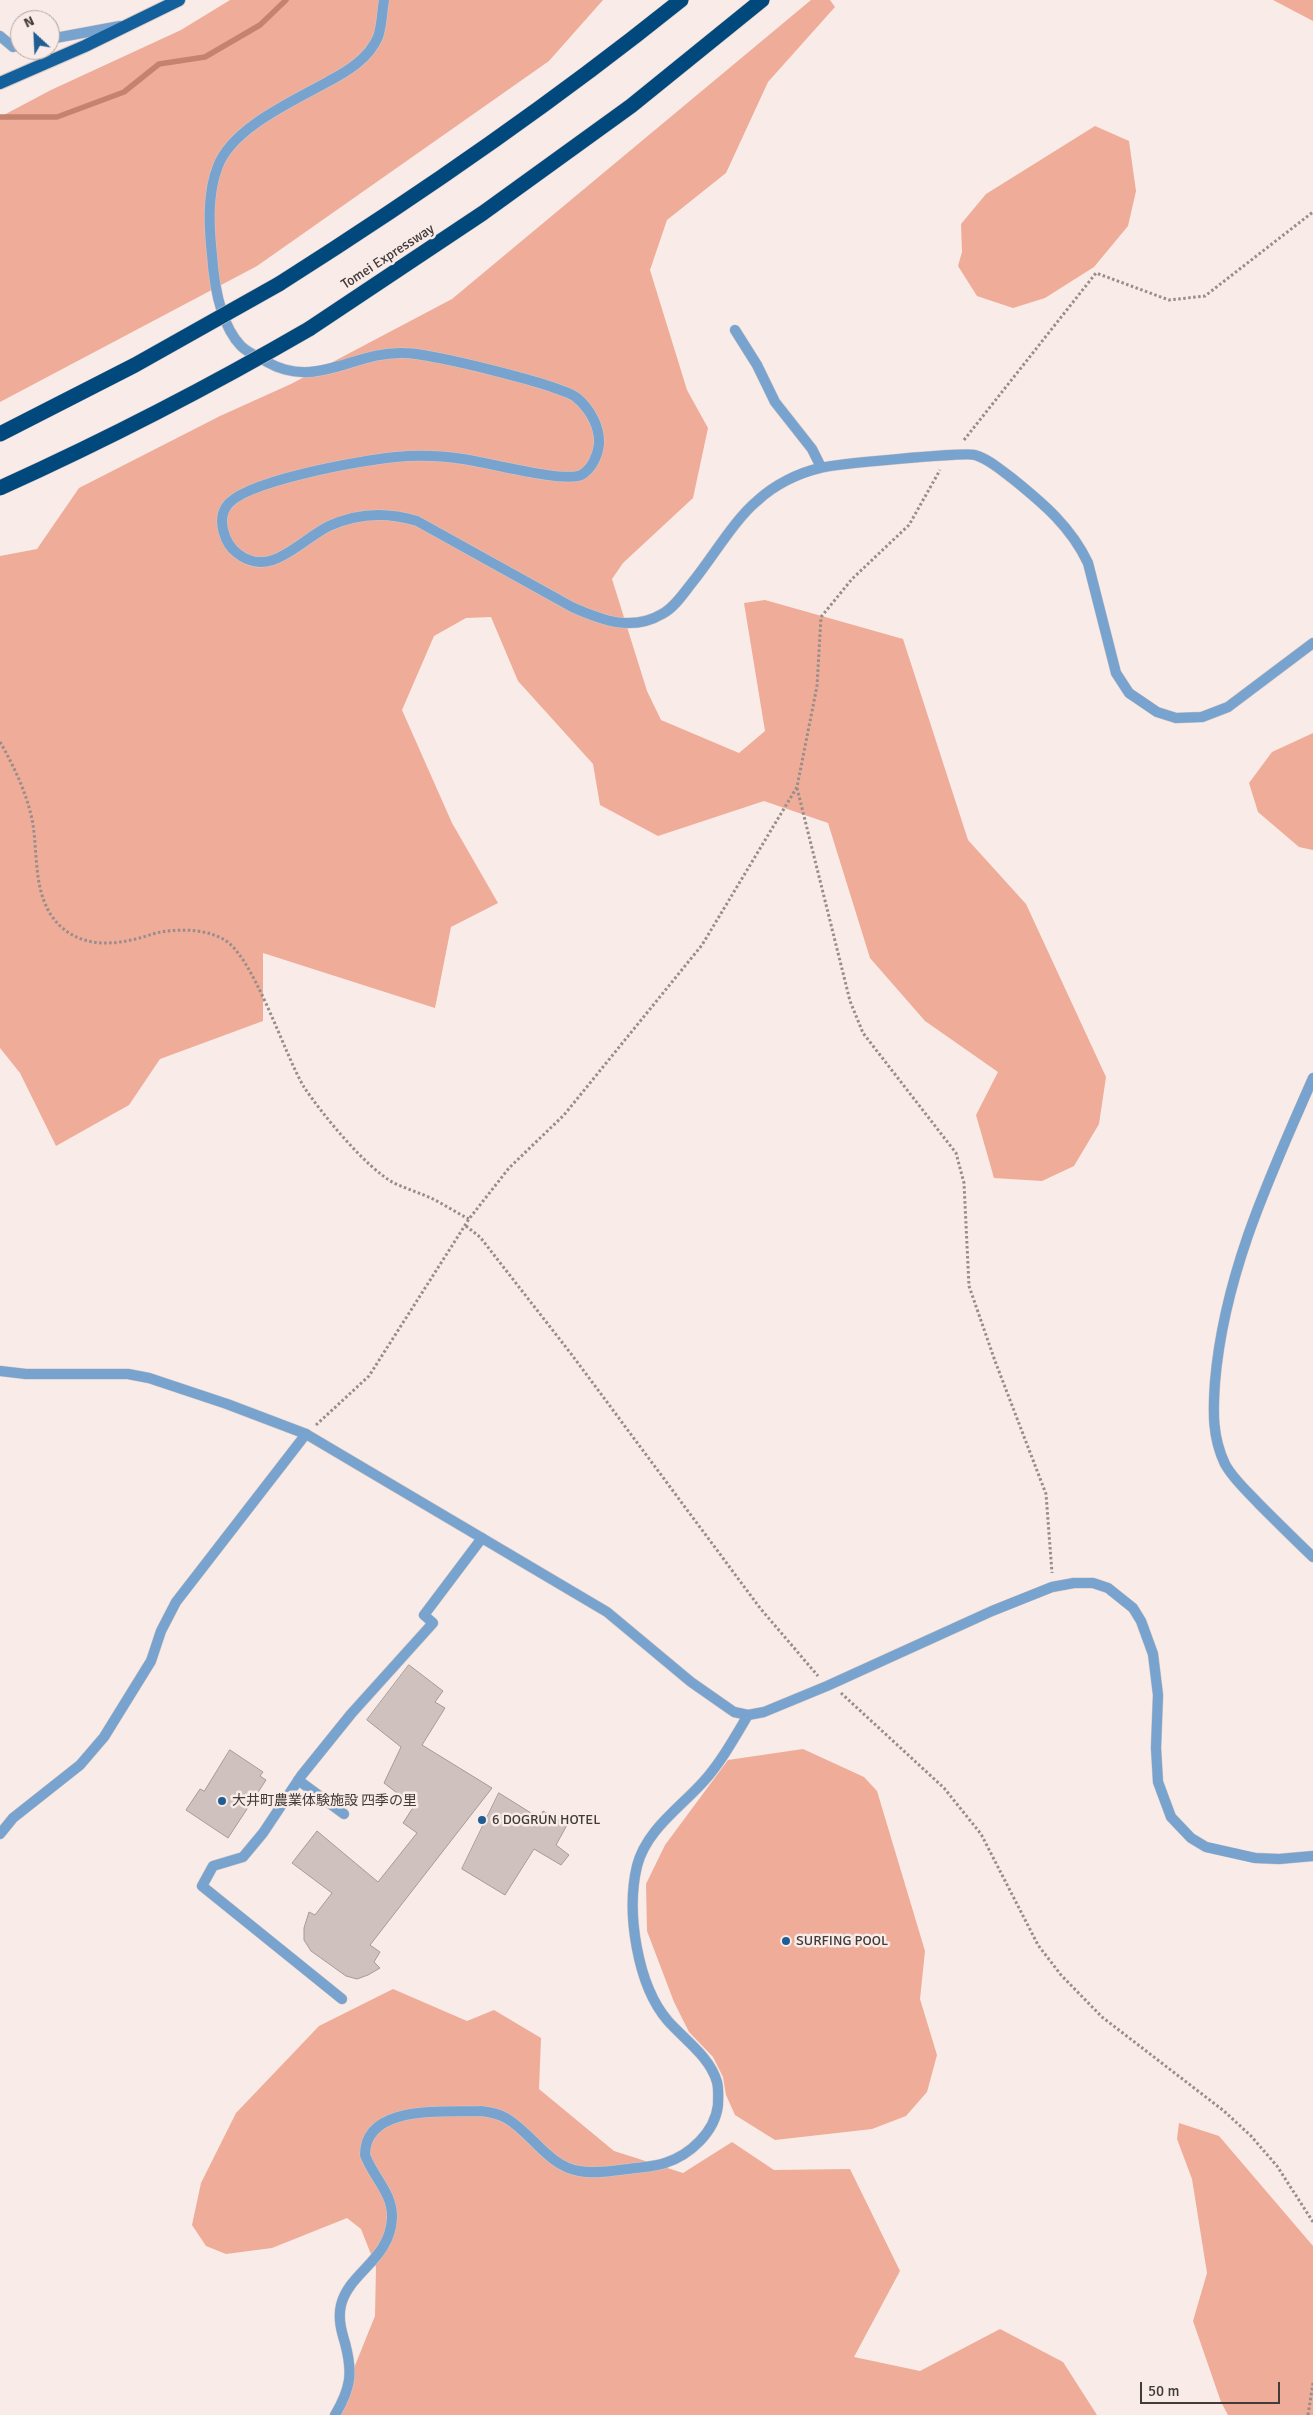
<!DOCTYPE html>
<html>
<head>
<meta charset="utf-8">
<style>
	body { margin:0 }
	#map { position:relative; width:1313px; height:2415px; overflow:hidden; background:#f9ebe7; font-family:Signika,sans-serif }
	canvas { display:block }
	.north { position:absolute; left:10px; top:10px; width:50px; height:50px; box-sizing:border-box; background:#f9ebe7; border:1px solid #afa5a2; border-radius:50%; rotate:335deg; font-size:14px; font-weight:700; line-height:20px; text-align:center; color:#413b3a }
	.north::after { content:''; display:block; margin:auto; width:18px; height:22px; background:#1e5e94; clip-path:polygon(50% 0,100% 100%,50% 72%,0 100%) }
	.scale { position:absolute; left:1140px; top:2382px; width:140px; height:22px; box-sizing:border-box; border:2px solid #413b3a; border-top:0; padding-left:6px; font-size:15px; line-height:18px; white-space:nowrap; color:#413b3a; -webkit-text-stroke:4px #f9ebe7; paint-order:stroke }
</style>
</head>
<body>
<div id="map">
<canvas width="1313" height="2415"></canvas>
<div class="north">N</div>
<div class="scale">50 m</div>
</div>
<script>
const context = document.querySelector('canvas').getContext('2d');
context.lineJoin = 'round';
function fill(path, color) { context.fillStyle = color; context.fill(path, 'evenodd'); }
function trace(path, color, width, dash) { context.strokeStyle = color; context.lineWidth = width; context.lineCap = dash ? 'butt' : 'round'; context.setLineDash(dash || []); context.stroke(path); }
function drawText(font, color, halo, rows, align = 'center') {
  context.font = font + ' Signika,"Noto Sans JP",sans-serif'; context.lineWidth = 5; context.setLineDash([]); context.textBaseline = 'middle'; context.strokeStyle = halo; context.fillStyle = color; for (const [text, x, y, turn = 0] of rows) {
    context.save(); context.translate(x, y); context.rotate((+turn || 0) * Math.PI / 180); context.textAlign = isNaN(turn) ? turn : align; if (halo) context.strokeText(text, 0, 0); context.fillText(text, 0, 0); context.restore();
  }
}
fill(new Path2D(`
	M230 0H603L549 61 257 266 0 402V117L51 90 181 30Z
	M811 0H830L835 7 768 82 726 173 667 220 650 270 687 390 708 428 693 498 623 563 612 579 647 691 661 720 739 753 765 731 744 603 765 600 903 639 968 840 1026 904 1106 1077 1099 1124 1074 1166 1042 1181 994 1178 976 1115 998 1072 925 1021 870 958 828 823 764 801 658 836 600 805 593 764 518 681 491 617 466 618 434 636 402 710 452 823 498 903 451 927 435 1008 263 953V1021L160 1059 129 1105 56 1146 20 1073 0 1048V556L37 549 79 488 220 416 291 384 452 299Z
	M1273 0H1313V21Z
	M1095 126 1129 141 1136 191 1128 226 1094 267 1045 298 1013 308 977 296 958 266 962 252 961 224 986 194Z
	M1313 733V850L1299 847 1258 812 1249 783 1272 752Z
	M803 1749 864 1777 877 1791 925 1951 920 1999 937 2055 927 2092 906 2116 872 2129 775 2140 735 2115 726 2095 723 2077 713 2057 689 2032 674 2002 647 1931 646 1884 665 1845 728 1760Z
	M393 1989 467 2021 494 2010 541 2038 539 2089 614 2151 683 2173 732 2142 774 2170 850 2169 900 2271 854 2357 920 2371 1000 2329 1063 2362 1097 2415H335L375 2316 376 2267 361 2229 347 2218 272 2248 226 2254 206 2246 192 2225 201 2183 236 2113 319 2026Z
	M1179 2123 1219 2136 1313 2246V2415H1228L1221 2402 1193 2321 1207 2273 1192 2179 1177 2139Z`), '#efac98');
trace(new Path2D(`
	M0 117H57L124 92 159 64 205 57 260 25 286 0`), '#c5836f', 5.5);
const building = new Path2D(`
	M409 1665 443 1691 435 1702 445 1708 422 1745 492 1788 370 1945 380 1952 374 1962 380 1968 368 1975 357 1979 346 1976 311 1951 304 1940V1928L309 1912 315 1915 332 1893 292 1863 317 1831 378 1882 417 1833 403 1823 414 1806 384 1783 401 1747 367 1720Z
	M230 1750 263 1772 260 1776 266 1780 228 1838 186 1810 200 1789 204 1791Z
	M499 1793 539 1818 543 1811 567 1825 556 1845 569 1855 561 1865 534 1849 505 1895 462 1869Z`);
fill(building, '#cfc2be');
trace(building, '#a69a96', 1);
const service = new Path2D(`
	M298 1780 344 1814
	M342 1999 202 1886 213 1866 243 1857 263 1833 301 1776 351 1714 433 1623 424 1615 482 1538`);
const minor = new Path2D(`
	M0 36 13 47 20 45
	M50 39 120 26
	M735 330 757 365 775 402 812 449 821 467
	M0 1834 13 1818 80 1765 104 1737 151 1661 161 1631 176 1602 306 1434
	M335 2415C351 2388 353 2373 345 2343 341 2330 338 2318 341 2305 349 2272 390 2260 392 2218 393 2193 373 2177 365 2155 365 2103 446 2113 481 2111 490 2112 499 2114 506 2118 532 2133 548 2166 579 2171 595 2174 612 2171 628 2169 640 2167 654 2167 665 2163 690 2155 715 2132 718 2105 718 2098 719 2090 717 2082 710 2057 685 2040 668 2021 637 1985 626 1912 637 1866 646 1830 680 1808 704 1781 721 1762 735 1737 748 1715`);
const tertiary = new Path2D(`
	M384 0C382 11 382 26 378 37 369 58 348 71 329 81 294 101 233 127 218 166 207 193 209 227 212 255 214 284 220 324 241 346 248 353 259 357 267 362 316 390 354 351 404 353 429 353 561 385 577 398 590 409 600 427 599 444 598 455 592 469 581 475 564 483 486 462 463 459 442 456 417 455 396 457 364 460 241 481 226 507 217 521 225 544 237 553 270 580 300 540 329 526 357 513 388 512 417 521L572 607C601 620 632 632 662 614 674 608 683 594 691 584 711 560 734 520 757 501 774 485 798 473 820 468 834 464 966 452 975 455 989 459 1002 471 1013 479 1044 504 1071 527 1088 563L1116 673 1129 693 1157 712 1176 718 1202 717 1228 707 1313 643
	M1313 1078C1270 1176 1224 1274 1215 1382 1213 1411 1212 1437 1225 1464 1233 1479 1248 1492 1259 1504 1277 1522 1295 1540 1313 1557
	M0 1371 26 1374H128L149 1378 227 1404 306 1434 607 1612 691 1682 734 1712 748 1715 764 1712 827 1686 992 1611 1052 1587 1074 1583H1093L1108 1588 1133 1608 1141 1621 1153 1654 1158 1695 1156 1748 1158 1782 1171 1817 1191 1838 1206 1847 1255 1858 1279 1859 1313 1856`);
const primary = new Path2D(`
	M0 83 85 46 179 0`);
const motorway = new Path2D(`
	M279 284C418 196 553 103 681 0
	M309 329 483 213 631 106 762 0`);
trace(service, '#d4c8c4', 11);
trace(minor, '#d4c8c4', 11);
trace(tertiary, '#d4c8c4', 11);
trace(primary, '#d4c8c4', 14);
trace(motorway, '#d4c8c4', 16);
trace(new Path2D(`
	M964 440 1096 273 1169 300 1205 296 1313 212
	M0 742C14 766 26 792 32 819 38 850 33 887 51 915 70 943 100 947 131 940 143 938 155 932 168 931 187 929 206 930 223 939 253 954 284 1054 304 1087 322 1114 366 1168 394 1183 407 1189 420 1193 433 1199 445 1205 457 1213 469 1219
	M797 788 850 1001 863 1033 956 1153 964 1183 969 1286 995 1361 1046 1494 1052 1573
	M466 1226 480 1237 572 1355 760 1608 818 1676
	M316 1425 369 1376 469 1219 509 1168 564 1115 702 945 797 787 817 686 821 617 852 579 909 525 940 470
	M841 1693 944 1788 981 1834 1038 1945 1061 1975 1102 2017 1224 2111 1251 2136 1277 2166 1313 2222
	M1308 2415 1313 2383`), '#978d8b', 3, [2.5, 2.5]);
trace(service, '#77a3ce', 10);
trace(minor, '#77a3ce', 10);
trace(tertiary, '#77a3ce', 10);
trace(primary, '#13609d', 12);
trace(motorway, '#01487c', 15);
const motorwayBridge = new Path2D(`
	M0 434 135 365 279 284
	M0 488C106 440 209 387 309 329`);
trace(motorwayBridge, '#d4c8c4', 16, []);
trace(motorwayBridge, '#01487c', 15);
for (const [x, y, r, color] of [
	[222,1801,5,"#1e5e94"],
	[482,1820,5,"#1e5e94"],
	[786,1941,5,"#1e5e94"]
]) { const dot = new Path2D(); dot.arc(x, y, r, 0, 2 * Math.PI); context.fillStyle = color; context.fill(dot); trace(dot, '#f9ebe7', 2); }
drawText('14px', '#413b3a', '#f9ebe7', [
	["Tomei Expressway",388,257,-33]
]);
drawText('14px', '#413b3a', '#f9ebe7', [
	["大井町農業体験施設 四季の里",232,1801],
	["6 DOGRUN HOTEL",492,1820],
	["SURFING POOL",796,1941]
], 'left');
</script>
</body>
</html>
